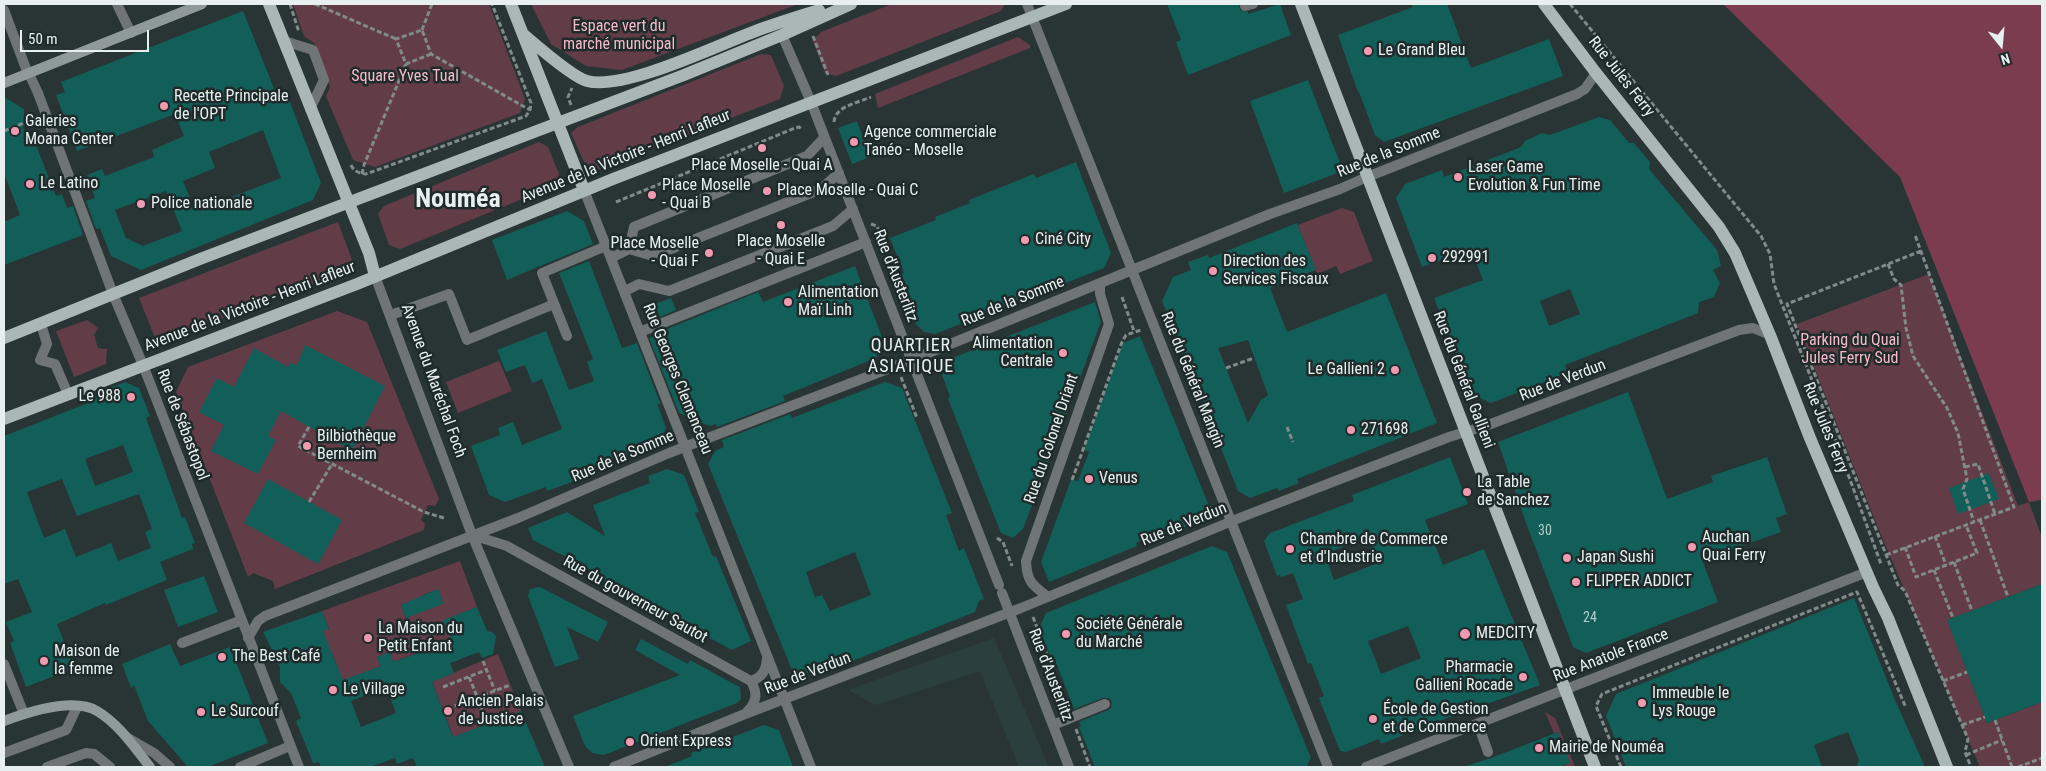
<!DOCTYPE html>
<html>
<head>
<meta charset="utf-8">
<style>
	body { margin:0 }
	#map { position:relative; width:2046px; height:771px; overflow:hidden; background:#293534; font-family:"Roboto Condensed",sans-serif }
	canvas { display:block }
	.frame { position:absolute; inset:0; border:5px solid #e8f0ef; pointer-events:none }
	.north { position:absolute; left:1976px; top:20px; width:50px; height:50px; -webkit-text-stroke:4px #1f2b2a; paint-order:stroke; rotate:163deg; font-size:14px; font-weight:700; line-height:20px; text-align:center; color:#e8f0ef }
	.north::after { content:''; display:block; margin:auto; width:18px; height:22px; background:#e8f0ef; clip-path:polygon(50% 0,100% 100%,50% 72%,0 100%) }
	.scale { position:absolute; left:20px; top:30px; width:129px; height:22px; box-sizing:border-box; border:2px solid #e8f0ef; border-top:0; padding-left:6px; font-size:15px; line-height:18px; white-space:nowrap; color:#e8f0ef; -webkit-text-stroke:4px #1f2b2a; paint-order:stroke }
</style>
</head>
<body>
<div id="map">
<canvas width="2046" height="771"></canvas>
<div class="frame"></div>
<div class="north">N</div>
<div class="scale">50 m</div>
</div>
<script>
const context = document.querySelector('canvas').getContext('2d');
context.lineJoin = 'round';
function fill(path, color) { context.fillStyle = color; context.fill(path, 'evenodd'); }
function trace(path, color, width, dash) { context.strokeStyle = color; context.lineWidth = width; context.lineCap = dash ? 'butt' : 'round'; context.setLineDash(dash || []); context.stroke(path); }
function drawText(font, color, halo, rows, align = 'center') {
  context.font = font + ' "Roboto Condensed",sans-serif'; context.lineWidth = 5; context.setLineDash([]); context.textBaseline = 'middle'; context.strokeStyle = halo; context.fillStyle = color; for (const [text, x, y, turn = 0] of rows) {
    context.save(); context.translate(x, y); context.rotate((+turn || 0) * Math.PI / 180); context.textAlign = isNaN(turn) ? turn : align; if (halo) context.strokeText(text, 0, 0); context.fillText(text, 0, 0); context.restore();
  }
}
fill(new Path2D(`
	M994 638 1049 767H1019L980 671 876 705 848 690Z`), '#2b403e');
fill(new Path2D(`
	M293 4H489L525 99 520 113 375 167 353 160 326 96 330 87 315 44 304 36Z
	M531 4H798L622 70 586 66 551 44Z
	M892 4H1005L1001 11 836 76 825 73 813 41 821 32Z
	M1018 37 1030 45V48L878 108 875 94Z
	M761 54 771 55 784 86 780 99 589 173 571 133 578 127Z
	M539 142 548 147 559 174 554 186 400 249 389 245 378 214 384 206Z
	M1342 208 1354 212 1373 261 1340 274 1336 266 1317 274 1298 225Z
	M338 222 355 268 157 343 139 298Z
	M1929 274 2018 506 2029 502 2042 538V584L1948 620 1987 723 2042 702V767H1980L1881 535 1797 324Z
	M337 311 367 322 439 499 435 506 428 505 421 520 425 524 424 530 275 589 273 581 253 573 248 577 176 392 188 367Z
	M87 320 98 328 94 335 98 348 107 349 106 364 74 377 56 331Z
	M499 361 512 391 458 413 446 382Z
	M460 561 477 607 444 620 459 660 428 668 422 651 393 662 390 652 377 657 381 666 337 683 331 667 337 665 333 655 315 634 329 628 322 611ZM438 589 442 602 427 608 423 595ZM414 600 419 613 406 618 401 605Z
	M498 654 521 711 474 729 457 746 432 682Z
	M1545 712 1555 718 1575 767H1561L1569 763 1558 732 1554 733Z`), '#623d47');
fill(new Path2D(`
	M1723 4H2042V500L2029 502 1900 177Z`), '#7a3c4e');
fill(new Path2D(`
	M1167 4H1239L1240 10 1248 12V14L1280 4 1291 35 1188 75 1176 42 1181 40Z
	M1411 4H1447L1471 68 1549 39 1563 76 1384 142 1375 135 1359 92H1358L1338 35 1413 7Z
	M243 11 279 101 288 97 321 183 313 200 141 270 111 256 100 228 96 229 86 201 95 198 87 175 102 169 105 176 154 157 152 150 184 136 175 114 77 151 56 95 65 92 61 82ZM263 130 281 178 195 211 183 181 215 168 209 152ZM166 191 182 231 143 246 126 238 115 210Z
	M1308 80 1343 171 1284 193 1250 101Z
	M4 97 24 109V120L27 123 22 128 32 135 56 196 62 194 67 208 73 206 83 235 4 265V222L20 215 4 173Z
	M1599 117 1610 120 1629 143H1634L1650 162 1649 169 1717 250 1721 266 1713 270 1720 283 1714 297 1699 302 1698 313 1565 365 1568 373 1491 403 1472 394 1434 298 1483 280 1471 249 1422 267 1396 198 1405 184 1442 170 1444 177 1521 147 1525 141 1542 133 1550 135ZM1570 289 1580 314 1549 326 1540 301Z
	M857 121 870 157 852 164 838 128Z
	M1076 162 1111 253 1104 268 935 334 924 332 916 324 897 276 904 273 890 238 936 220 935 217 970 203 969 200 1034 174 1036 178Z
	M567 211 584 221 593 244 507 280 492 240Z
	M1297 223 1316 270 1270 288 1287 332 1386 293 1437 423 1297 479 1299 483 1279 491 1277 488 1250 498 1238 491 1201 398 1196 399 1189 379 1192 378 1162 301 1173 277 1191 270 1188 262 1208 255 1209 258ZM1248 340 1268 395 1261 400 1248 423 1218 348Z
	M589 261 622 348 637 343 661 405 657 403 666 428 660 445 589 470 591 475 547 491 546 487 505 502 489 495 471 446 500 435 498 428 513 422 522 445 562 429 542 379 532 383 525 365 506 372 497 350 546 331 569 390 594 381 587 362 593 359 559 273Z
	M855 266 883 340 876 358 783 396 785 401 717 427 716 424 710 426 679 413 649 338 657 335V333L758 292 763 302Z
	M671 298 676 310 660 317 655 304Z
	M1095 302 1101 322 1023 529 1013 538 1001 533 948 399 950 396 942 375 947 360Z
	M1140 336 1209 506 1204 519 1175 531 1174 528 1136 543 1137 546 1049 582 1041 562 1071 480 1078 481 1089 452 1084 450 1123 343Z
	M305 345 385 386 352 451 281 411 268 436 276 440 258 474 211 451 224 425 199 412 217 378 234 387 254 348 288 367 290 363 297 365Z
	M125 382 139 388 150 416 146 418 182 518 185 517 195 543 192 544 193 549 160 562 167 580 106 605 105 603 57 624 75 668 26 687 10 643 14 641 6 622 32 612 18 579 4 584V436L88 403 86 399 95 396 94 394ZM123 445 133 472 95 486 85 459ZM62 479 77 516 139 494 152 529 145 532 151 548 118 561 111 543 76 557 65 529 44 538 27 492Z
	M885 382 902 388 952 513 946 515 959 551 964 548 984 599 979 601 975 612 837 667 835 662 804 675 792 670 708 464 715 451 724 447 722 440 790 414 792 418ZM855 552 871 595 830 611 822 595 815 597 806 572Z
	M1628 392 1667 499 1713 482 1711 476 1767 457 1787 514 1776 518 1781 532 1702 560 1718 602 1586 653 1573 647 1526 523 1498 442Z
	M1450 457 1468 504 1425 520 1443 565 1484 549 1540 685 1442 720 1381 744 1379 739 1346 752 1340 751 1319 698 1324 696 1311 663 1308 664 1286 605 1303 599 1293 573 1281 577 1280 575 1277 576 1264 541 1270 533 1354 501 1352 495ZM1368 537 1378 563 1334 580 1325 554ZM1408 626 1421 658 1381 674 1368 641Z
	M667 469 684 475 699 512 695 513 713 557 716 556 751 641 732 650 601 579 603 576 533 540 528 528 567 512 605 536 593 505 650 483 648 476Z
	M1989 473 1999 499 1958 514 1949 488Z
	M268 479 342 520 318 564 244 523Z
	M1212 546 1227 552 1311 758 1306 767H1095L1079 727 1081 726 1079 722 1108 710 1111 708 1112 702 1109 698H1103L1074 709 1057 665 1055 666 1039 629 1046 613Z
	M204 576 218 612 178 627 164 590Z
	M2042 584V702L1987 723 1947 620Z
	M540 587 608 622 598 642 567 627 579 659 555 667 528 596 530 589Z
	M438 589 443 604 406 618 401 605Z
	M1854 598 1895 700 1925 767H1856L1859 760 1848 732 1814 745 1822 767H1626L1606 716 1616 694Z
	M477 607 487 631 492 632 496 636 493 654 482 658 479 652 450 663 454 673 432 682 453 737 521 711 545 767H417L413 758 397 764 395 758 370 767H321L319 762 313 763 296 721 301 718 291 693 280 682V667L274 650H272L263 632 322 611 329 629 323 631 343 680 381 666 377 657 390 652 393 662 452 641 443 620ZM386 687 396 713 361 727 351 701Z
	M641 639 688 664 690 660 730 682 740 687 741 699 737 703 604 755 592 753 585 746 573 716 680 675 635 650Z
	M170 644 180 666 230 647 268 743 208 767H188L148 721 134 685 131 688 122 664Z
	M764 725 779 730 793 767H665L692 756 691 753Z
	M1558 732 1570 763 1558 767H1467L1466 766 1491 758Z`), '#125e59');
trace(new Path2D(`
	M290 4 299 32
	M315 4 396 39
	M1570 4 1761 236 1770 254 1774 284 1834 436 1881 564
	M422 30 432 4
	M813 36 828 75
	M431 54 406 64 396 39 422 30 431 54 530 110
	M571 105 568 97 572 88
	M834 122C835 106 858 103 871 97
	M4 131 36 118
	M351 165C353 171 361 174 366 174L526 116 530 110 531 103 492 4
	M362 174 364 165 406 64
	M616 202 795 128 799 127 802 129
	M871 224 877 226 894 266
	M1921 251 1787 304 1898 585 1905 591 1968 739 1965 752 1971 767
	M1888 264 1894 279 1901 285 1906 328 1913 356 1947 408 1958 433 1967 479 1963 489 1974 522
	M1122 297 1134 331
	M1226 368 1254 358
	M901 377 917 418
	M309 427 298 446 424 512 444 518
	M1287 427 1293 442
	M1965 467 1978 464 1995 514
	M1072 480 1122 342 1126 335 1141 330
	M309 502 332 464
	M1206 518 1210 505
	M1980 520 2008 597
	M1935 536 1946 565
	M997 538 1003 542 1012 566
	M1905 547 1916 577 1977 553 1966 525
	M1886 555 2014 507 1915 235
	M1954 562 1972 611
	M1934 570 1953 618
	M1033 617 1067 707
	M483 661 495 691
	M469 677 488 723
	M1943 681 1967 672
	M443 687 486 670
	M455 706 510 685
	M1995 720 2012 767
	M1962 725 1985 717
	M1076 729 1090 767
	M1966 755 2002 740
	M1621 767 1596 706 1602 694 1857 592 1906 708
	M2018 767 2042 758`), '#808a89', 3, [5, 2.5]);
trace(new Path2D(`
	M117 4 131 33
	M1245 6 1253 4
	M284 41 313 50 324 80 310 109
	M629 249 634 227 807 156 824 138
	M611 258 629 249 653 256 821 189 839 173
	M625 291 639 284 669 291 833 226 853 209
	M391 315 449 294 467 340 554 304
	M41 324 47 344 40 360 55 364 68 394
	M640 332 866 242
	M567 336 542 273 606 246
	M1478 724 1488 752
	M1053 725 1105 704
	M4 753 66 730 77 707
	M47 767 86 753 94 754 110 767`), '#6f7574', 10);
trace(new Path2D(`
	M1027 4 1328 767
	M4 10 28 74 31 78 38 93 113 294 143 365 299 767
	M782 35 811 102 999 585
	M584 190 811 767
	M375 276 472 535 569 767
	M472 535 507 546 751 681C763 677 766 670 767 658
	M1002 593 1069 767
	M1048 597C1032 585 1027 582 1026 561L1109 324 1100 294V284
	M248 638 258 621 265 616 518 518 669 453 911 360 1270 214 1340 189 1367 177 1577 94 1585 89 1596 73
	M182 643 242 620
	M4 664 24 714
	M746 713C757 702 758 694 751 681
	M128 738 154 753 170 767
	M240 767 290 746
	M614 767 745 714 1021 608 1242 517 1449 437 1488 425 1739 330 1753 328 1770 335
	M1366 767 1867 572`), '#6f7574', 10);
trace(new Path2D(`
	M4 83 202 4
	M4 721C28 712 73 697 97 711 119 724 135 748 150 767`), '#909a99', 10);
trace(new Path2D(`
	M269 4 369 253 375 276
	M511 4 584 190
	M1301 4 1595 767
	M1544 4 1596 73 1719 227 1735 253 1770 335 1810 438 1873 587 1888 618 1947 767
	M523 34C536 45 572 77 587 81 626 91 721 43 761 29 780 22 800 16 819 10
	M4 338 200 259 684 75 782 35 851 4
	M4 419 357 284 613 179 1066 4`), '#aab7b5', 12);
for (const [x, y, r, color] of [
	[1368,51,5,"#f19ab1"],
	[164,106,5,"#f19ab1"],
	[15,131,5,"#f19ab1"],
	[854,142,5,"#f19ab1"],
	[762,148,5,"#f19ab1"],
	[1458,177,5,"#f19ab1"],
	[30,184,5,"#f19ab1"],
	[767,191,5,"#f19ab1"],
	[652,195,5,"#f19ab1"],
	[141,204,5,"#f19ab1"],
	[781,225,5,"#f19ab1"],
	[1025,240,5,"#f19ab1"],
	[709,253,5,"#f19ab1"],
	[1432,258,5,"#f19ab1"],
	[1213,271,5,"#f19ab1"],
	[788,302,5,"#f19ab1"],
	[1063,353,5,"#f19ab1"],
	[1395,370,5,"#f19ab1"],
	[131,397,5,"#f19ab1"],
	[1351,430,5,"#f19ab1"],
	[307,446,5,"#f19ab1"],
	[1089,479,5,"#f19ab1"],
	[1467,492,5,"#f19ab1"],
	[1692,547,5,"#f19ab1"],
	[1290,549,5,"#f19ab1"],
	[1567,558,5,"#f19ab1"],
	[1576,582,5,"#f19ab1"],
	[1066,634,5,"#f19ab1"],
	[1465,634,6,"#f19ab1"],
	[368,638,5,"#f19ab1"],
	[222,657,5,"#f19ab1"],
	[44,661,5,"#f19ab1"],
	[1523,677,5,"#f19ab1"],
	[333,690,5,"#f19ab1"],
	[1642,703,5,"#f19ab1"],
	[448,711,5,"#f19ab1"],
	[201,712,5,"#f19ab1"],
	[1373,719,5,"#f19ab1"],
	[630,742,5,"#f19ab1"],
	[1539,748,5,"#f19ab1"]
]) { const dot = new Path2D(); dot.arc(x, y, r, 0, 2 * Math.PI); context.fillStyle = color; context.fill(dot); trace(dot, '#1f2b2a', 2); }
drawText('14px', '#b2ccca', null, [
	["30",1545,531],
	["24",1590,618]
]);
drawText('16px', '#f7bbca', '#1f2b2a', [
	["Espace vert du",619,27],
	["marché municipal",619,45],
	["Square Yves Tual",405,77],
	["Parking du Quai",1850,341],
	["Jules Ferry Sud",1850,359]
]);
drawText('16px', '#e8f0ef', '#1f2b2a', [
	["Le Grand Bleu",1378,51],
	["Recette Principale",174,97],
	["de l'OPT",174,115],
	["Galeries",25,122],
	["Moana Center",25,140],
	["Agence commerciale",864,133],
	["Tanéo - Moselle",864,151],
	["Place Moselle - Quai A",762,166,"center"],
	["Laser Game",1468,168],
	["Evolution & Fun Time",1468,186],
	["Le Latino",40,184],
	["Place Moselle",662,186],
	["- Quai B",662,204],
	["Place Moselle - Quai C",777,191],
	["Police nationale",151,204],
	["Ciné City",1035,240],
	["Place Moselle",781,242,"center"],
	["- Quai E",781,260,"center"],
	["Place Moselle",699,244,"right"],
	["- Quai F",699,262,"right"],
	["292991",1442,258],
	["Direction des",1223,262],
	["Services Fiscaux",1223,280],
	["Alimentation",798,293],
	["Maï Linh",798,311],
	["Alimentation",1053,344,"right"],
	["Centrale",1053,362,"right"],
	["Le Gallieni 2",1385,370,"right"],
	["Le 988",121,397,"right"],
	["271698",1361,430],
	["Bilbiothèque",317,437],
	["Bernheim",317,455],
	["Venus",1099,479],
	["La Table",1477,483],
	["de Sanchez",1477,501],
	["Auchan",1702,538],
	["Quai Ferry",1702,556],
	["Chambre de Commerce",1300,540],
	["et d'Industrie",1300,558],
	["Japan Sushi",1577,558],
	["FLIPPER ADDICT",1586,582],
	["Société Générale",1076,625],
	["du Marché",1076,643],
	["La Maison du",378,629],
	["Petit Enfant",378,647],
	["MEDCITY",1476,634],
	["Maison de",54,652],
	["la femme",54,670],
	["The Best Café",232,657],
	["Pharmacie",1513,668,"right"],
	["Gallieni Rocade",1513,686,"right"],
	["Le Village",343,690],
	["Immeuble le",1652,694],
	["Lys Rouge",1652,712],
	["Ancien Palais",458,702],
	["de Justice",458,720],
	["École de Gestion",1383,710],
	["et de Commerce",1383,728],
	["Le Surcouf",211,712],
	["Orient Express",640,742],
	["Mairie de Nouméa",1549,748]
], 'left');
drawText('16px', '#e8f0ef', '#1f2b2a', [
	["Rue Jules Ferry",1621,77,52],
	["Rue de la Somme",1389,153,-22],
	["Avenue de la Victoire - Henri Lafleur",626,157,-22],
	["Rue d'Austerlitz",895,276,69],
	["Rue de la Somme",1013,302,-22],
	["Avenue de la Victoire - Henri Lafleur",250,307,-21],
	["Rue Georges Clemenceau",677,379,68],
	["Rue du Général Mangin",1192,380,68],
	["Rue du Général Gallieni",1463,380,69],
	["Avenue du Maréchal Foch",433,381,70],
	["Rue de Verdun",1563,381,-21],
	["Rue de Sébastopol",182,425,69],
	["Rue Jules Ferry",1825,428,68],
	["Rue du Colonel Driant",1052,439,-71],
	["Rue de la Somme",623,457,-23],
	["Rue de Verdun",1184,525,-22],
	["Rue du gouverneur Sautot",635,600,29],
	["Rue Anatole France",1611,656,-21],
	["Rue de Verdun",808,674,-21],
	["Rue d'Austerlitz",1050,675,69]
]);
context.letterSpacing = '1px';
drawText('18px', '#e8f0ef', '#1f2b2a', [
	["QUARTIER",911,346],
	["ASIATIQUE",911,367]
]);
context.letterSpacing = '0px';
drawText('bold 26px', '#e8f0ef', '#1f2b2a', [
	["Nouméa",458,200]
]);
</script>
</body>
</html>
